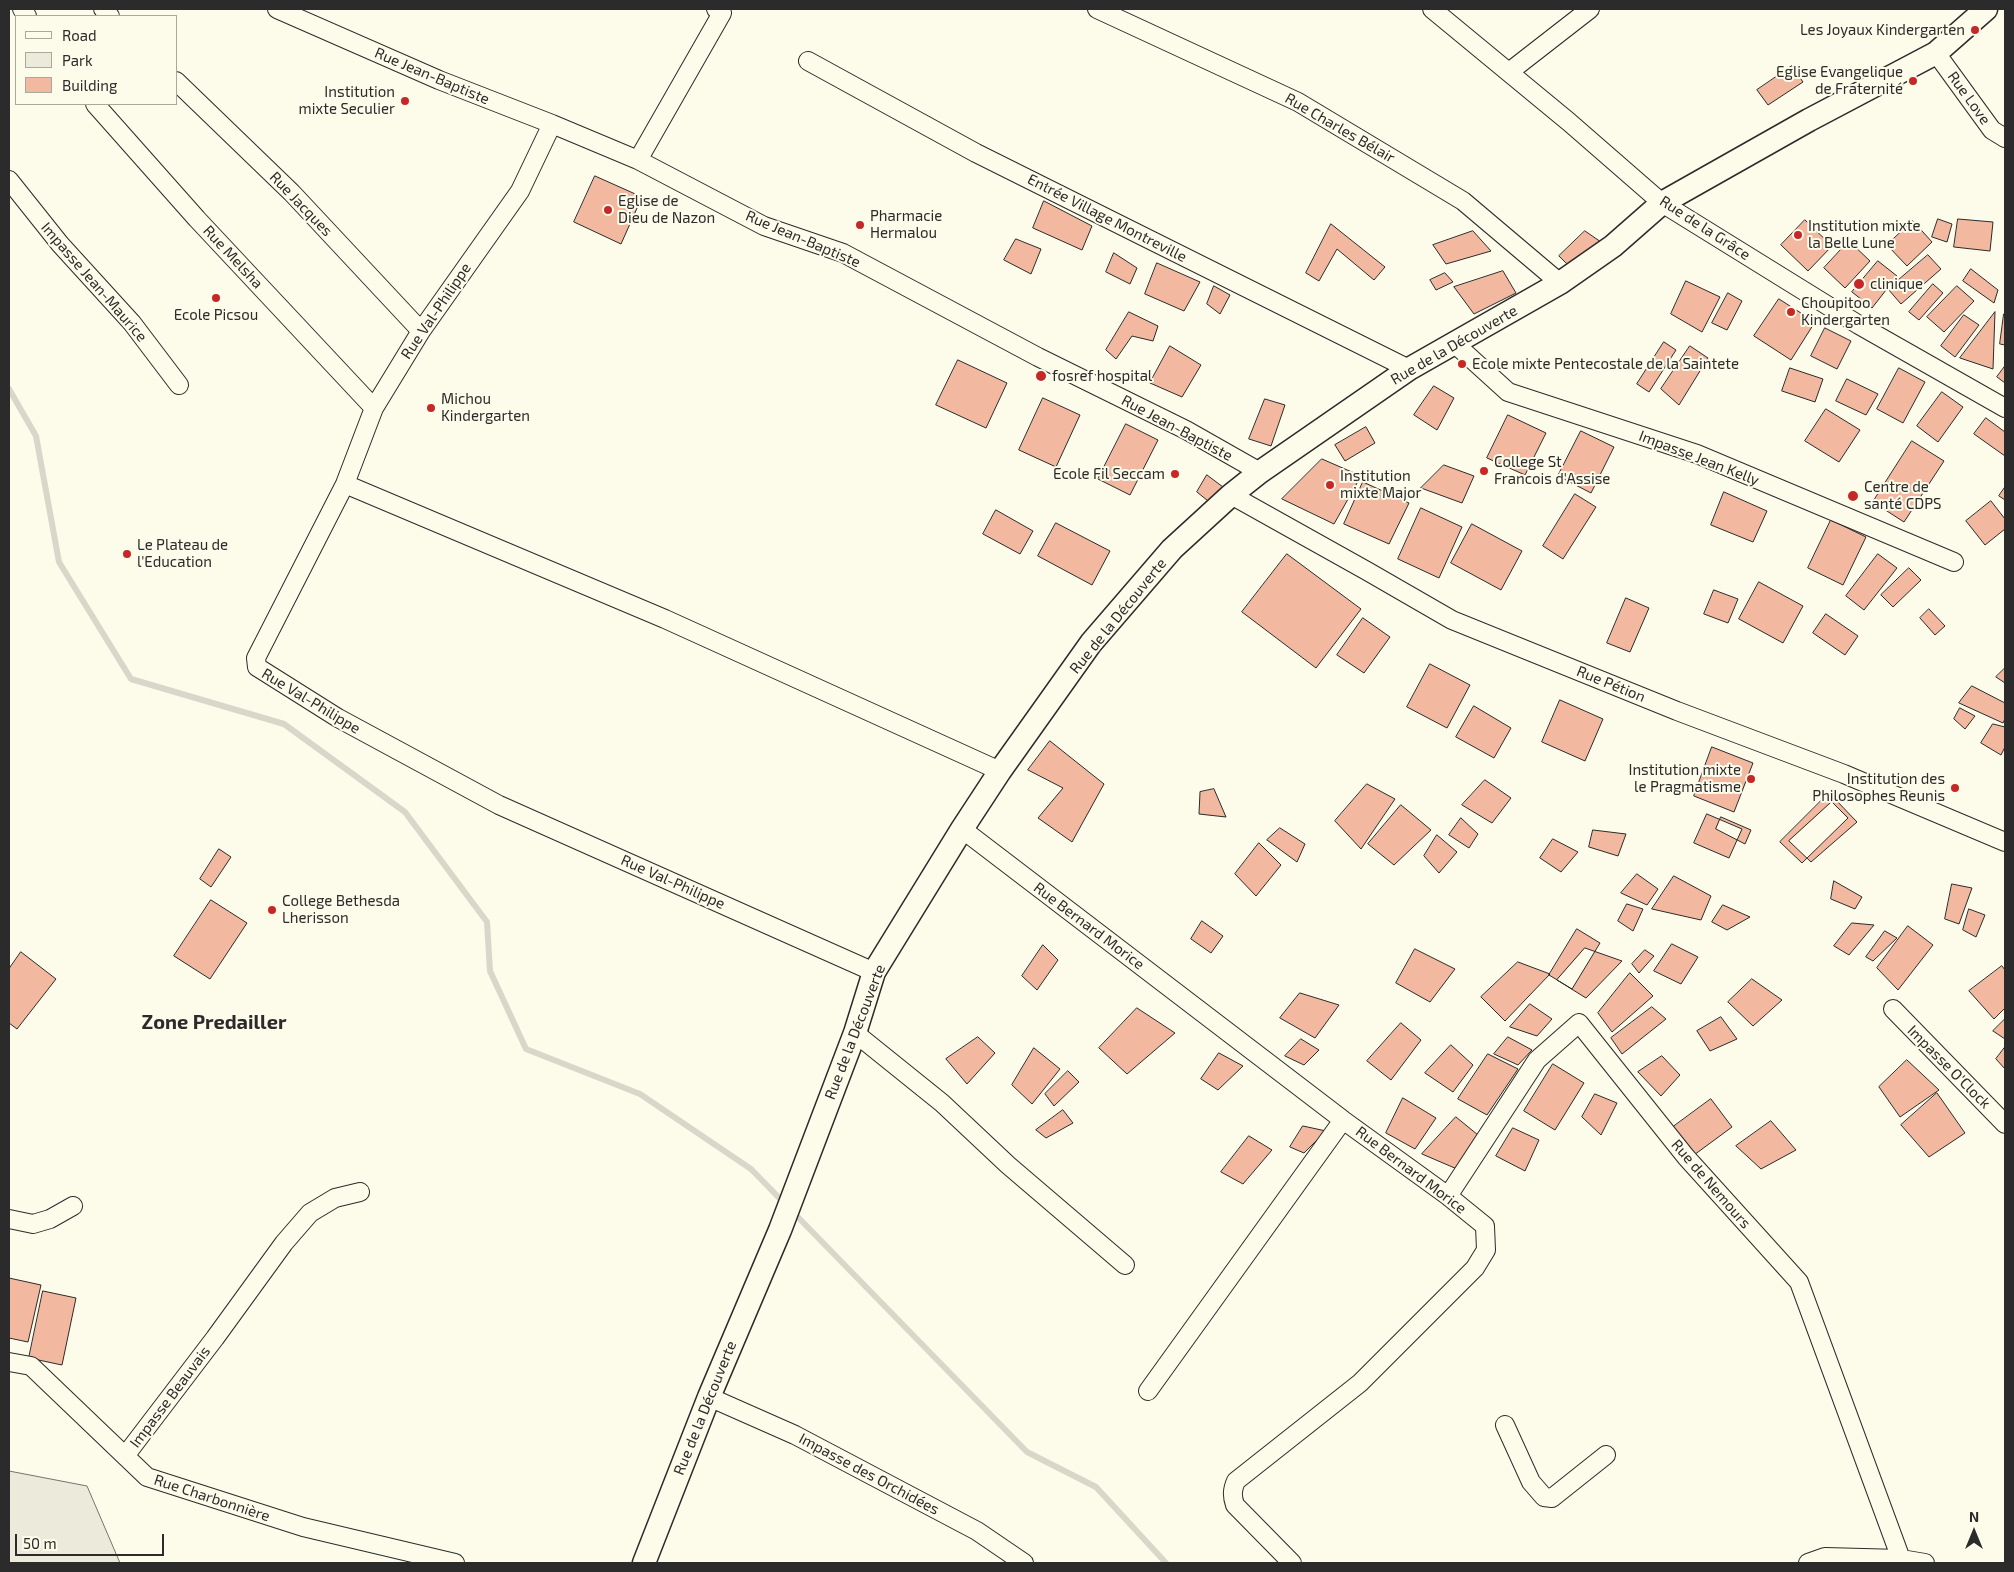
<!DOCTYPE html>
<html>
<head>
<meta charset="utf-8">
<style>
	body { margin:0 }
	#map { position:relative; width:2014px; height:1572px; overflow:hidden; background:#fdfbea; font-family:"Exo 2",sans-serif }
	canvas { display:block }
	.frame { position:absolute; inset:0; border:10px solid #2b2b2b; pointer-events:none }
	.legend { position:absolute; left:15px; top:15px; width:162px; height:90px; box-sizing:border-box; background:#fdfbea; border:1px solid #a9a89e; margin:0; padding:6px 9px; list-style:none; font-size:15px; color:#2b2b2b }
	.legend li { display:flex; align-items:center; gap:10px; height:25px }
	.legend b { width:25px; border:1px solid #a9a89e }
	.north { position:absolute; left:1949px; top:1507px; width:50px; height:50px; -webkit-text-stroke:4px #fdfbea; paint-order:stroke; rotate:0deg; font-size:14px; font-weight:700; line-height:20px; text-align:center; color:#2b2b2b }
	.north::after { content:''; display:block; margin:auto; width:18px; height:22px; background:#2b2b2b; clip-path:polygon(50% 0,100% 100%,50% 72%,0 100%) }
	.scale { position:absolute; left:15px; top:1534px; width:149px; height:22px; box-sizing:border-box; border:2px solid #2b2b2b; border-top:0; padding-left:6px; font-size:15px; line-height:18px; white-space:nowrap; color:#2b2b2b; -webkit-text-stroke:4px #fdfbea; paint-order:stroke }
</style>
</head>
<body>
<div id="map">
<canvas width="2014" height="1572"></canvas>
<div class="frame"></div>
<ul class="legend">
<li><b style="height:6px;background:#fdfbea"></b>Road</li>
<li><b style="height:14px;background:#ecebdb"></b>Park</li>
<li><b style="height:14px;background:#f2b8a0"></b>Building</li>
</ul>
<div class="north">N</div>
<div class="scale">50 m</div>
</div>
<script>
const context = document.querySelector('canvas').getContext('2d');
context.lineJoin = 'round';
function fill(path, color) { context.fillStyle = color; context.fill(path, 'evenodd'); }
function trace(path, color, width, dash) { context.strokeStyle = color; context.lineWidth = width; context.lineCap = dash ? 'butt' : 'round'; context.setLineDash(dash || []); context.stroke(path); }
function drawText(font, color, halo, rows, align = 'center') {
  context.font = font + ' "Exo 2",sans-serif'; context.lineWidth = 4; context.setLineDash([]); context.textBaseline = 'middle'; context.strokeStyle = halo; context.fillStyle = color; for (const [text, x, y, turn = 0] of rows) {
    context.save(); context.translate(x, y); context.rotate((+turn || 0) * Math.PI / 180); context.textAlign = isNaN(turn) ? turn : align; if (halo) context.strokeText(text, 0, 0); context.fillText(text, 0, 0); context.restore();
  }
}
const green = new Path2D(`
	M9 1471 87 1486 120 1563H9Z`);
fill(green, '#ecebdb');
trace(green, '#74746e', 1);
trace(new Path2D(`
	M9 389 36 436 59 562 131 679 284 724 405 812 487 922 490 971 526 1049 640 1094 751 1169 1027 1452 1096 1487 1166 1563`), '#d8d7c9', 6);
const building = new Path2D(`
	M1792 66 1803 82 1768 105 1757 90Z
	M595 176 642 197 621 244 574 222Z
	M1044 201 1092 226 1082 250 1033 228Z
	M1938 219 1952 224 1947 242 1932 237Z
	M1958 219 1993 222 1990 251 1954 247Z
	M1805 220 1832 246 1808 271 1781 245Z
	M1913 221 1932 242 1907 266 1887 245Z
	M1331 224 1385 267 1374 280 1337 249 1319 281 1306 273Z
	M1473 231 1491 251 1446 264 1433 245Z
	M1585 231 1601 242 1571 268 1559 256Z
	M1016 239 1041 249 1031 274 1004 260Z
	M1849 241 1870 261 1845 288 1824 268Z
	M1114 253 1137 268 1130 284 1106 272Z
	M1928 255 1941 269 1901 304 1888 289Z
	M1878 261 1897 276 1872 308 1852 292Z
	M1157 263 1200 282 1184 311 1145 294Z
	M1971 269 1998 290 1994 303 1963 281Z
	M1503 271 1516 293 1474 314 1454 287Z
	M1445 273 1453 282 1436 290 1430 280Z
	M1686 281 1720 297 1702 332 1671 314Z
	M1933 284 1943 293 1919 320 1909 312Z
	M1214 286 1230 295 1220 314 1207 304Z
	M1957 286 1974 301 1944 332 1927 317Z
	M1728 293 1742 301 1727 330 1712 323Z
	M1779 299 1815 322 1791 360 1754 336Z
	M1129 312 1158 326 1153 341 1132 336 1116 359 1106 350Z
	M1995 312 1993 369 1960 358Z
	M2004 314H2005V345L2000 344Z
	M1964 315 1979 325 1955 357 1941 346Z
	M1825 328 1851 341 1837 369 1811 356Z
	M1664 342 1676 350 1649 392 1637 384Z
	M1170 346 1201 365 1182 397 1150 383Z
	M1690 346 1708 358 1679 405 1661 389Z
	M958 360 1007 383 986 428 936 405Z
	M2005 366V383L1997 377Z
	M1790 368 1823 379 1815 402 1782 391Z
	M1899 368 1925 382 1903 423 1877 409Z
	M1847 379 1878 394 1866 415 1836 401Z
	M1434 386 1454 398 1437 430 1414 415Z
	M1942 392 1963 407 1938 442 1917 426Z
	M1043 398 1080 415 1056 467 1019 450Z
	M1265 399 1285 405 1271 446 1249 439Z
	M1826 409 1860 430 1839 462 1805 441Z
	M1508 415 1546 433 1525 475 1487 458Z
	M1986 418 2005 432V456L1974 434Z
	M1126 424 1158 440 1130 495 1098 479Z
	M1366 427 1375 443 1345 461 1335 445Z
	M1581 431 1614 447 1591 493 1558 476Z
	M1912 441 1944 461 1904 522 1873 502Z
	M1322 459 1361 476 1334 524 1282 499Z
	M1444 465 1474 476 1462 503 1421 488Z
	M1207 475 1223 487 1208 501 1197 492Z
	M1363 482 1409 503 1389 544 1344 524Z
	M2005 487V500L1999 496Z
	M1724 492 1767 511 1753 542 1711 525Z
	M1575 494 1596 507 1563 559 1543 546Z
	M1991 501 2005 519V529L1985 545 1966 521Z
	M1421 508 1462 527 1439 578 1398 559Z
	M996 510 1033 531 1020 554 983 534Z
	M1831 520 1866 537 1843 585 1808 568Z
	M1056 523 1110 551 1092 585 1038 556Z
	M1472 524 1522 551 1501 590 1451 563Z
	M1287 554 1361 609 1316 668 1242 612Z
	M1878 554 1897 568 1864 610 1846 596Z
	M1909 568 1921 580 1893 607 1881 595Z
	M1759 582 1803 606 1783 643 1739 619Z
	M1714 590 1738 599 1728 623 1704 614Z
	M1626 598 1649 608 1630 652 1607 643Z
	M1929 609 1945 626 1935 635 1920 618Z
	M1826 614 1858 636 1845 655 1813 633Z
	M1363 618 1390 637 1364 673 1337 655Z
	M1430 664 1470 685 1447 728 1407 707Z
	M2005 668V683L1996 677Z
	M1972 686 2005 703V719L2003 723 1959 703Z
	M1560 700 1603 719 1585 761 1542 742Z
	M1474 706 1511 728 1494 758 1456 737Z
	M1960 708 1975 716 1965 729 1954 719Z
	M1993 724 2005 727V747L2001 755 1981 743Z
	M1050 741 1104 784 1072 842 1038 818 1063 788 1028 770Z
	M1712 747 1753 763 1734 812 1694 796Z
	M1485 780 1511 798 1492 823 1462 805Z
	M1367 784 1395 799 1361 849 1335 821Z
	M1214 789 1226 817 1199 814 1200 792Z
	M1826 796 1848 818 1802 863 1780 842Z
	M1835 799 1857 822 1811 862 1789 841Z
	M1401 805 1431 830 1394 865 1368 844Z
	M1707 814 1742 829 1729 858 1694 843Z
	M1721 817 1751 830 1745 844 1716 829Z
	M1461 818 1478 834 1469 848 1449 835Z
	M1280 828 1305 844 1297 862 1267 840Z
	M1593 830 1626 834 1618 856 1589 847Z
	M1437 835 1457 852 1439 873 1424 856Z
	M1553 839 1578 852 1561 872 1540 858Z
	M1259 843 1281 865 1256 896 1235 874Z
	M219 849 231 857 211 887 200 879Z
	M1637 874 1658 889 1647 905 1621 893Z
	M1674 876 1711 896 1701 920 1652 909Z
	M1834 881 1862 897 1855 909 1831 899Z
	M1952 884 1972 888 1959 924 1945 919Z
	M211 900 247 923 210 979 174 956Z
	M1627 904 1643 909 1633 931 1618 921Z
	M1723 905 1750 917 1727 930 1712 922Z
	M1969 909 1985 915 1976 937 1963 930Z
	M1202 921 1223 936 1211 953 1191 939Z
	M1852 923 1874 925 1849 955 1834 946Z
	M1908 926 1933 945 1898 990 1877 968Z
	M1577 929 1600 943 1572 989 1549 975Z
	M1885 931 1897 938 1873 961 1866 957Z
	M1672 944 1698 957 1681 984 1654 971Z
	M1043 945 1058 960 1037 990 1022 976Z
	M1585 948 1622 961 1586 998 1557 980Z
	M1415 949 1455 969 1430 1002 1396 983Z
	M1645 950 1654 956 1639 973 1632 964Z
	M21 952 56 979 17 1029 9 1023V969Z
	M1518 962 1550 974 1505 1021 1481 997Z
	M2002 966 2005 970V1008L1994 1019 1969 991Z
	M1630 973 1653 996 1612 1032 1598 1013Z
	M1752 979 1782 1000 1753 1026 1728 1002Z
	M1300 993 1339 1005 1315 1038 1280 1018Z
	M1530 1004 1552 1019 1537 1036 1510 1027Z
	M1652 1007 1666 1019 1622 1054 1611 1038Z
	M1137 1008 1175 1033 1127 1074 1099 1048Z
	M1721 1017 1737 1039 1710 1051 1697 1031Z
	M2005 1019V1039L1993 1031Z
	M1401 1023 1421 1040 1391 1080 1367 1061Z
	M978 1037 995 1053 967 1084 946 1059Z
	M1508 1037 1532 1050 1518 1065 1494 1054Z
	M1301 1039 1319 1050 1304 1065 1285 1056Z
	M1451 1045 1473 1065 1453 1092 1425 1073Z
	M2005 1047V1069L1996 1059Z
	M1034 1048 1060 1069 1032 1104 1012 1085Z
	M1219 1053 1243 1066 1218 1090 1201 1079Z
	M1488 1054 1518 1069 1487 1115 1458 1099Z
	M1662 1056 1680 1075 1661 1096 1638 1072Z
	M1907 1060 1939 1090 1900 1117 1879 1087Z
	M1553 1064 1584 1083 1555 1130 1524 1111Z
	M1068 1071 1079 1082 1054 1106 1045 1094Z
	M1937 1093 1965 1133 1929 1157 1901 1125Z
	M1595 1094 1617 1103 1601 1135 1582 1117Z
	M1403 1098 1436 1118 1415 1149 1386 1133Z
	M1711 1099 1732 1127 1694 1155 1673 1127Z
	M1063 1110 1073 1123 1046 1138 1036 1130Z
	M1456 1117 1478 1135 1464 1172 1422 1154Z
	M1771 1121 1796 1150 1761 1169 1736 1146Z
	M1303 1126 1326 1131 1304 1153 1290 1147Z
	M1513 1128 1539 1140 1525 1171 1496 1156Z
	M1249 1136 1272 1150 1243 1184 1221 1172Z
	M9 1278 41 1285 28 1342 9 1338V1341Z
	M43 1291 76 1298 62 1365 29 1358Z`);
fill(building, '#f2b8a0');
trace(building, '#2b2b2b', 1);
const minor = new Path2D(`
	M22 9 27 16
	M103 9 110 16
	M277 9 439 80 552 124 638 160 764 226 843 253 1038 357 1186 430 1260 472
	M1097 9 1298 102 1463 201 1560 283
	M1432 9 1569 122 1662 203 1859 325 2005 408
	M1936 53 1992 130 2005 138
	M808 61 976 153 1409 369
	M1509 72 1590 9
	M176 81 292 193 421 331
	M95 104 197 219 374 408
	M552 124 520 191 421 331 374 408 345 484 256 658 257 667 338 718 499 805 874 972
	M638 160 722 13 716 9
	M9 180 60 244 132 323 179 385
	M1454 343 1508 392 1697 454 1954 562
	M345 484 665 619 1000 771
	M1231 495 1367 571 1452 620 1677 711 1844 774 2005 842
	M962 829 1343 1120 1448 1196 1485 1226 1486 1250 1475 1268 1360 1383 1236 1481C1232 1490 1232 1496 1235 1505L1292 1563
	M1893 1009 2005 1124
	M855 1033 942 1103 1008 1165 1125 1265
	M1448 1196 1537 1060 1579 1023 1686 1157 1799 1282 1901 1559
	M9 1219 33 1224 50 1219 73 1206
	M9 1362 31 1366 147 1477 303 1527 455 1563
	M1148 1391 1343 1120
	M709 1397 795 1435 977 1531 1024 1563
	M1505 1425 1531 1482 1544 1497 1552 1498 1606 1455
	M125 1456 215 1338 284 1243 310 1213 335 1198 360 1192
	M1808 1563 1825 1557 1901 1559 1925 1563`);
const tertiary = new Path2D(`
	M644 1563 709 1397 780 1230 855 1033 874 972 962 829 1000 771 1091 643 1172 549 1231 495 1260 472 1409 369 1560 283 1613 246 1662 203 1809 120 1936 53 1986 9`);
trace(minor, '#2b2b2b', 20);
trace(tertiary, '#2b2b2b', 25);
trace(minor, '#fdfbea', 18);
trace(tertiary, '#fdfbea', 22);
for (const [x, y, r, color] of [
	[1975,30,5,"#c62828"],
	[1913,81,5,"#c62828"],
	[405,101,5,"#c62828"],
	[608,210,5,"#c62828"],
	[860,225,5,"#c62828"],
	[1798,235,5,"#c62828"],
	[1859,284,6,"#c62828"],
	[216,298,5,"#c62828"],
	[1791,312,5,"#c62828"],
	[1462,364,5,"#c62828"],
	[1041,376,6,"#c62828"],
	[431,408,5,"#c62828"],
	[1484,471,5,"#c62828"],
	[1175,474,5,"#c62828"],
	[1330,485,5,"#c62828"],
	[1853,496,6,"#c62828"],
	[127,554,5,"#c62828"],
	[1751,779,5,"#c62828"],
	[1955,788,5,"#c62828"],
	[272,910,5,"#c62828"]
]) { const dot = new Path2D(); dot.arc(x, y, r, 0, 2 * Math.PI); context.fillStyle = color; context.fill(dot); trace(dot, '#fdfbea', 2); }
drawText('15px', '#2b2b2b', '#fdfbea', [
	["Les Joyaux Kindergarten",1965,30,"right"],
	["Eglise Evangelique",1903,72,"right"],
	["de Fraternité",1903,89,"right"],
	["Institution",395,92,"right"],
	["mixte Seculier",395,109,"right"],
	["Eglise de",618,201],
	["Dieu de Nazon",618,218],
	["Pharmacie",870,216],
	["Hermalou",870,233],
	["Institution mixte",1808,226],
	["la Belle Lune",1808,243],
	["clinique",1870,284],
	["Choupitoo",1801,303],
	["Kindergarten",1801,320],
	["Ecole Picsou",216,315,"center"],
	["Ecole mixte Pentecostale de la Saintete",1472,364],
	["fosref hospital",1052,376],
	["Michou",441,399],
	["Kindergarten",441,416],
	["College St",1494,462],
	["Francois d'Assise",1494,479],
	["Ecole Fil Seccam",1165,474,"right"],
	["Institution",1340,476],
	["mixte Major",1340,493],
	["Centre de",1864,487],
	["santé CDPS",1864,504],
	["Le Plateau de",137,545],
	["l'Education",137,562],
	["Institution mixte",1741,770,"right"],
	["le Pragmatisme",1741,787,"right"],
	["Institution des",1945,779,"right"],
	["Philosophes Reunis",1945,796,"right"],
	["College Bethesda",282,901],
	["Lherisson",282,918]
], 'left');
drawText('15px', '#2b2b2b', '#fdfbea', [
	["Rue Jean-Baptiste",432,76,23],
	["Rue Love",1969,98,54],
	["Rue Charles Bélair",1340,128,30],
	["Rue Jacques",301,204,46],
	["Entrée Village Montreville",1107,218,27],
	["Rue de la Grâce",1705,228,33],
	["Rue Jean-Baptiste",803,239,23],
	["Rue Melsha",233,257,47],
	["Impasse Jean-Maurice",94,282,49],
	["Rue Val-Philippe",436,311,-56],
	["Rue de la Découverte",1454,345,-30],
	["Rue Jean-Baptiste",1177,428,28],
	["Impasse Jean Kelly",1699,458,21],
	["Rue de la Découverte",1118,616,-51],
	["Rue Pétion",1611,684,22],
	["Rue Val-Philippe",311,701,31],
	["Rue Val-Philippe",673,882,24],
	["Rue Bernard Morice",1089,926,37],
	["Rue de la Découverte",855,1032,-69],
	["Impasse O'Clock",1949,1067,45],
	["Rue Bernard Morice",1411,1170,37],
	["Rue de Nemours",1711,1184,49],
	["Impasse Beauvais",170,1397,-53],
	["Rue de la Découverte",705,1408,-68],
	["Impasse des Orchidées",869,1474,28],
	["Rue Charbonnière",212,1498,18]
]);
drawText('bold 20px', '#2b2b2b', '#fdfbea', [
	["Zone Predailler",214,1022]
]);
</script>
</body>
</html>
